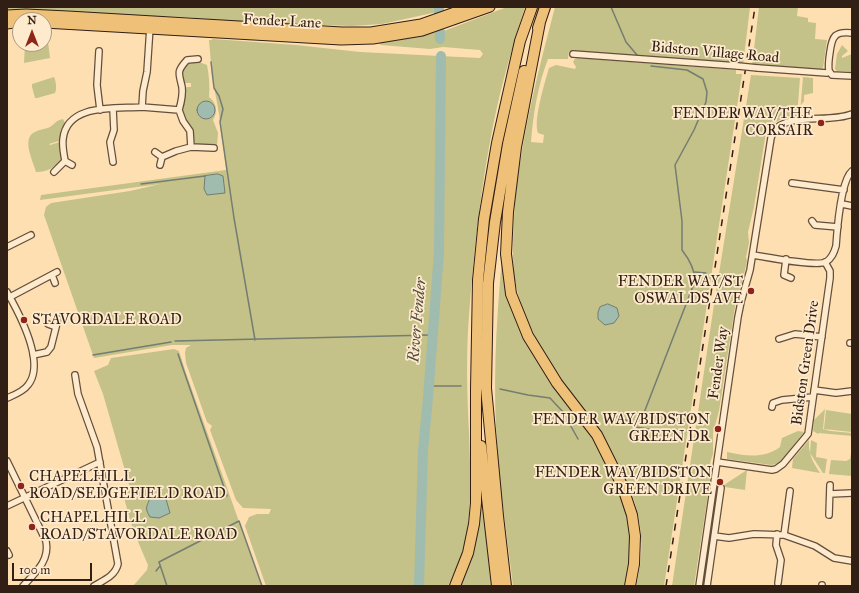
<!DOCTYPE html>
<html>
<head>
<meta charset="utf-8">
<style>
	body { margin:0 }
	#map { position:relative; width:859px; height:593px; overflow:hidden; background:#fedfb1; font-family:"IM FELL Great Primer",serif }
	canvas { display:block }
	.frame { position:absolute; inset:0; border:8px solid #311e15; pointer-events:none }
	.north { position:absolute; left:12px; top:12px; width:40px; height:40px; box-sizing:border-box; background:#feeacc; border:1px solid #ac9883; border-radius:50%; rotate:0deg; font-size:11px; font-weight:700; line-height:16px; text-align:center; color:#311e15 }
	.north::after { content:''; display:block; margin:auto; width:14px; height:18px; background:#8f2418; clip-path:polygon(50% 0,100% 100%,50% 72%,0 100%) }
	.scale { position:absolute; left:12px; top:563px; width:80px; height:18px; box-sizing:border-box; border:2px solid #311e15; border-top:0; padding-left:5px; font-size:12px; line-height:14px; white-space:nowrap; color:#311e15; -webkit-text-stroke:3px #feeacc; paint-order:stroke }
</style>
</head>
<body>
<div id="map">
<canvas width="859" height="593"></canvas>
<div class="frame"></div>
<div class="north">N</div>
<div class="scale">100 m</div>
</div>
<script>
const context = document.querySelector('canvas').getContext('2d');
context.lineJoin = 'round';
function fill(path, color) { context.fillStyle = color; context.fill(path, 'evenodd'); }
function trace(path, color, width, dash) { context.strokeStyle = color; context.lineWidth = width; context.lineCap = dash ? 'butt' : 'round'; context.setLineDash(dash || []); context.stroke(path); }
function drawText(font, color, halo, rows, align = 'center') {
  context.font = font + ' "IM FELL Great Primer",serif'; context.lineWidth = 3.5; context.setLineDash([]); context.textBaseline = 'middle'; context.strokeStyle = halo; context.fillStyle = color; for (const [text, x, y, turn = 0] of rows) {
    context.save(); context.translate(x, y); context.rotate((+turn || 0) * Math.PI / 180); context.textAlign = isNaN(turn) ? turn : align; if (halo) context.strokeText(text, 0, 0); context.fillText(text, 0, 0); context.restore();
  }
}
fill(new Path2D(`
	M7 7H436L437 12 382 24 351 26 249 22 183 17 7 11Z
	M507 7H525C513 45 502 82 494 121 481 184 474 250 469 315 466 354 467 394 469 433 470 469 473 505 465 541 462 557 455 571 448 586H419L424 491V447L439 281 442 142V57L439 56V218L427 408 422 448 421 532 418 586H266L245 526 249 517 257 514H269L271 509 243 508 236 500 210 430 212 426 207 422 186 363 185 353 186 348 191 345H172L94 358 44 215 46 207 51 203 130 191 160 184 40 200 41 195 226 170 219 114 212 75 209 40H211L213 39 296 45 360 52 480 58 483 54 480 50 443 47 430 49 381 45 378 42 435 30 436 34Z
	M555 7H750L743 65 569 51 568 59H548C538 84 533 115 531 142L543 143 544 135 538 133C533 120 545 82 549 68L556 65 575 69 576 67 573 62 575 59 578 58 736 70V74H742L664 586H636C669 465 546 398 518 294 511 269 513 242 514 217 519 145 537 76 555 7Z
	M759 7H798L797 16 808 18V22L816 23 815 39 827 40 823 68 821 70 752 66Z
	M44 42H48L50 58 24 63 25 44H44Z
	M842 45 848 51 842 56V58L852 54V72L837 71 835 69 837 54Z
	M196 61 207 65C209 75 210 86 209 97 217 103 218 112 213 120L218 133 217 145 203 146 195 144 192 133 182 114 184 89 187 87H191V83H185L180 74C184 66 187 63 196 61Z
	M751 75 800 78 797 116C784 117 773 121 766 132L754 207 748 232 749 243 746 257 747 261 743 279 736 300 719 411 713 433V454L710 463 712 468 694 586H672L715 298Z
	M54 77C56 81 57 89 55 93L37 98H35L32 87V84Z
	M803 77 813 78V93L804 95V101L801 105 802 113 800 114Z
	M63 119 65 123 59 141 49 144 50 145 60 142 61 160C53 168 48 172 36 172 33 161 21 138 35 132 40 129 46 129 50 127 56 123 55 121 63 119Z
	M502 258 517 322 533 354 597 444 618 482 625 505 632 553 626 586H513C508 543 501 499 498 456 492 390 496 324 502 258Z
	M174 349 179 351 186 373 262 586H133L147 570 148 565 133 530 124 498 130 488 103 394 94 371 108 365 111 358Z
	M825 409 823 429 830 431 852 433V436L819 433 818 434 813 431 814 420Z
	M826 410 852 414V432L824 429Z
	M798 431 804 432 781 461 776 464 771 465 727 459V452C745 456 764 459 780 447L782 438Z
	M809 440C808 454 813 462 820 473L792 468 793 459Z
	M811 440 817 443 816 457 827 459 825 473H823L810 453Z
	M852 448V476L829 474 831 460 846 461 850 459Z
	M747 470 745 490 725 487 724 485Z
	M481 491 491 586H458Z`), '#c4c189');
const water = new Path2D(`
	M197 110a9 9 0 1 1 18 0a9 9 0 1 1-18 0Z
	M218 174 223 176 225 193 207 195 204 189 205 176Z
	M608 304 617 308 619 316 614 323 605 325 598 319V312L600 307Z
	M158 495 162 498 166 499 170 513 159 518 150 517C144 507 147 507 150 498Z`);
fill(water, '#a0bcae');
trace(water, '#747d71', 1);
trace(new Path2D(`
	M611 7 626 42 637 55
	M211 62 214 88 219 96 223 109 220 122 234 218 255 340
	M651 66 687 70 703 79 707 92 706 102 694 130 675 165 682 221V250C689 259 695 269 695 281L642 418 634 423 636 427 683 435
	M141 184 205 176
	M695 272 706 273
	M175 341 431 335
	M178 354 227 496
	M93 355 171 342
	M429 386H461
	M500 389 528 395 550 398 563 412 578 439
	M603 412 634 423
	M156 571 160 566
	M167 586 159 562 239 521 262 586`), '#747d71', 1.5);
trace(new Path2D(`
	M439 7V13
	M440 32V39
	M419 586 423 450 428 398 439 252 441 56`), '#a0bcae', 10);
const minor = new Path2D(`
	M150 27 147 72 143 91 142 107 179 110 183 121 190 131 191 147 176 151 162 157 160 165
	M99 51 97 85 100 110
	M573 54 738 66
	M758 68 827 73 829 71 832 75 852 76
	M829 71C828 65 829 58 830 52 832 36 835 31 852 33
	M179 110C181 103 183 94 182 87 179 73 176 72 187 60L198 59
	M191 147 214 148
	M155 152 162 157
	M65 161 72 165
	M113 162 110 142 114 130 113 109
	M54 172 65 161C64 154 62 147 63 139 67 103 116 109 142 107
	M792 183 844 190
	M842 204 852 206
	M812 221 815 225 838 227
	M7 247 31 235
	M753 255C766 257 816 267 826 262 832 258 834 253 836 246 837 231 841 180 852 171
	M786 259 784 275 791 278
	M52 275 55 283
	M7 292C19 313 46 363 28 385 23 392 14 395 7 398
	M10 297 57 272
	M48 324 56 327
	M779 339 795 334 822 337
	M850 343H852
	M33 355 47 352 51 347 58 319
	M75 375 78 394 97 447 118 564C115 576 104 580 94 586
	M814 390 836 393 852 391
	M772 407 773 403 782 400 813 397
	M7 461 46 541C50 561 35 573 23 586
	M717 462 772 470 776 469 783 464 808 434 830 278V271L825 262
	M830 494 852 493
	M7 506 100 462
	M829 515 830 485
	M777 534 776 545 781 560 778 583
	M784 535 790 491
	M714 536 729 538 754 534 784 535 815 546 834 558 852 561
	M7 551 9 555
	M822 585V586
	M699 586 738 317 741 302 750 270 771 138C773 132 776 126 783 124 801 115 833 122 852 114
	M707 586 721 488`);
const primary = new Path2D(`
	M7 15 26 14 68 16 342 32H371L421 24 469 7
	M44 23 341 40 373 39 422 31 490 7
	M7 24 20 22`);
const motorway = new Path2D(`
	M540 22 516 147 508 212 506 254 511 294 528 336 557 383 597 435 622 485 632 515 635 536 634 564 630 586
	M538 28 545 7
	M481 446 497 586
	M455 586 468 553 474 524 476 503V389L478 280 484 219 497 143 520 41 532 7
	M506 586 498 516 486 388 488 283 495 222 508 144 524 71`);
trace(minor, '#644e3c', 8);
trace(primary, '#311e15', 11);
trace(motorway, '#311e15', 12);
trace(minor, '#feeacc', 5.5);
trace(primary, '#efc078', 9);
trace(motorway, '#efc078', 10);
trace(new Path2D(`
	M666 586 755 7`), '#311e15', 1.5, [7, 7]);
const minorBridge = new Path2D(`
	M738 66 758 68`);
trace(minorBridge, '#644e3c', 8, []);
trace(minorBridge, '#feeacc', 5.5);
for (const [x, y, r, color] of [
	[821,123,4,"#8f2418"],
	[751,291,4,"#8f2418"],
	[24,320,4,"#8f2418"],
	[718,429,4,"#8f2418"],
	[720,482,4,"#8f2418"],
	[21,486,4,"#8f2418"],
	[32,527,4,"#8f2418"]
]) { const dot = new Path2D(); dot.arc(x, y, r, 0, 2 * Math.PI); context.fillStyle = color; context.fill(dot); trace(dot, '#feeacc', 1.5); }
drawText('15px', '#311e15', '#feeacc', [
	["Fender Lane",282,22,3],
	["Bidston Village Road",715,53,5],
	["Fender Way",719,363,-82],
	["Bidston Green Drive",806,363,-82]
]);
drawText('15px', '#311e15', '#feeacc', [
	["FENDER WAY/THE",813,114],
	["CORSAIR",813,131],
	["FENDER WAY/ST",743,282],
	["OSWALDS AVE",743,299],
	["STAVORDALE ROAD",32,320,"left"],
	["FENDER WAY/BIDSTON",710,420],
	["GREEN DR",710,437],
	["FENDER WAY/BIDSTON",712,473],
	["GREEN DRIVE",712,490],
	["CHAPELHILL",29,477,"left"],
	["ROAD/SEDGEFIELD ROAD",29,494,"left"],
	["CHAPELHILL",40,518,"left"],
	["ROAD/STAVORDALE ROAD",40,535,"left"]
], 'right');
drawText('italic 16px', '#524d43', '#feeacc', [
	["River Fender",418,320,-85]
]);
</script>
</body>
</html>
